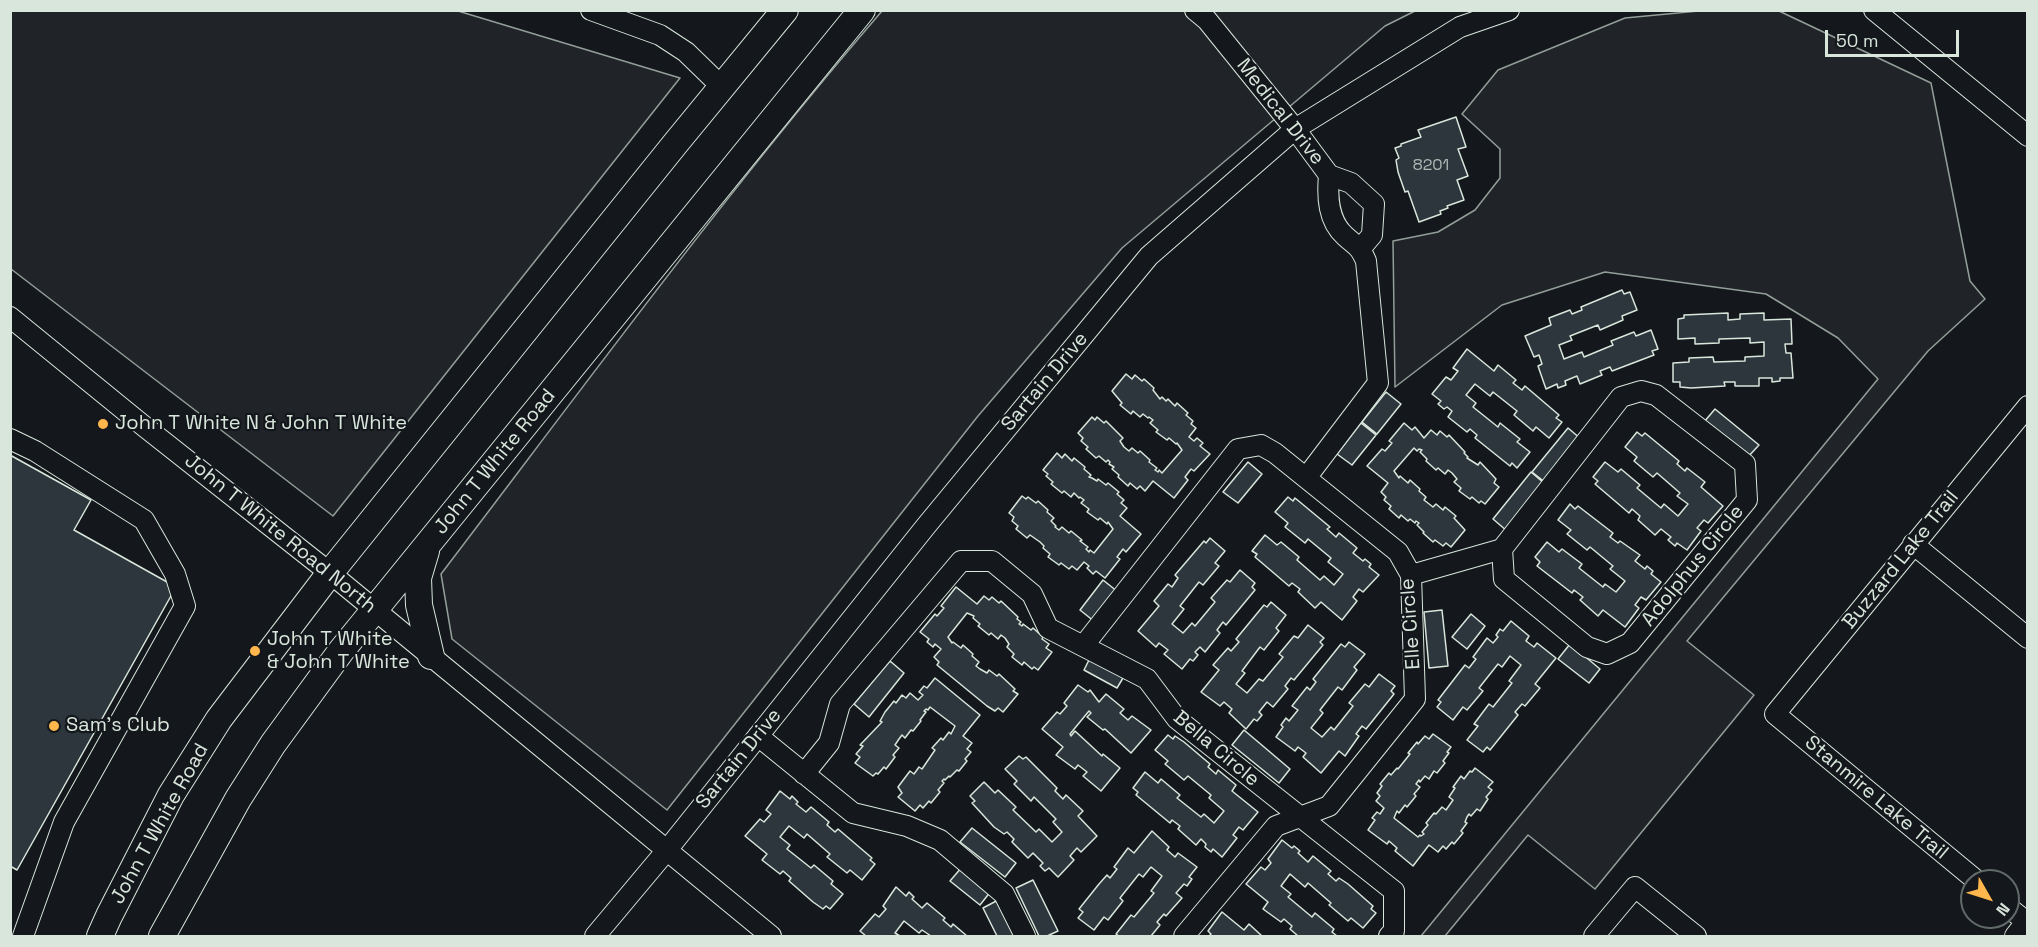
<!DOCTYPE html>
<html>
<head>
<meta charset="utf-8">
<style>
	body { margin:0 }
	#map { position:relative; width:2038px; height:947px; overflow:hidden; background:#14181c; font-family:"Space Grotesk",sans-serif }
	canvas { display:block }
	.frame { position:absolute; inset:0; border:12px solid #d8e6dc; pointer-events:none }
	.north { position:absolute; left:1960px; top:869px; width:60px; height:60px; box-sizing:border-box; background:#14181c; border:2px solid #626a69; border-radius:50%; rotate:129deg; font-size:16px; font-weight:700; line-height:24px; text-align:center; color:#d8e6dc }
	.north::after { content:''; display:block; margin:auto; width:21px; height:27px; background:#ffb74d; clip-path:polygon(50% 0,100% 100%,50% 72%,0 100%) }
	.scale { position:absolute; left:1825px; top:30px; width:134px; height:27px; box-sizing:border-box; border:3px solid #d8e6dc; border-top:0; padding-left:8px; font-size:18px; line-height:21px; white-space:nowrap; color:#d8e6dc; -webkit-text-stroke:4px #14181c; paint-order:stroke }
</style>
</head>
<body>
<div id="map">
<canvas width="2038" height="947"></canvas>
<div class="frame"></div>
<div class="north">N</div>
<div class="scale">50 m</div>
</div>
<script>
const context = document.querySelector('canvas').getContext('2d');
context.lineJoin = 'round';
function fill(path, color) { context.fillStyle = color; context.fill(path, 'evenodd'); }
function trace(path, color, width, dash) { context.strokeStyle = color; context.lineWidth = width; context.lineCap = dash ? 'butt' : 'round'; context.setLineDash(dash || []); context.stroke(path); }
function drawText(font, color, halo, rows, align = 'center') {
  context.font = font + ' "Space Grotesk",sans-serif'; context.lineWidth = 4.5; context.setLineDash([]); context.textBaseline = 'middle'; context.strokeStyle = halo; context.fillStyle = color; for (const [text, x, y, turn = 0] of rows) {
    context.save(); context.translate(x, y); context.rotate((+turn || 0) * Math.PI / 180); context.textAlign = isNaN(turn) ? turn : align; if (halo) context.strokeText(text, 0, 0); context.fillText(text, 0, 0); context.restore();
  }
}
const green = new Path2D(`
	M1709 10 1779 11 1931 83 1970 281 1985 299 1928 351 1687 641 1754 695 1595 889 1528 835 1445 936H1421L1878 379 1838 338 1766 294 1605 272 1502 305 1395 387 1393 241 1438 232 1475 210 1500 178V149L1462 114 1498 70 1625 18Z
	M10 11H458L680 78 333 516 11 269Z
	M882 11H1415L1385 26 1122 248 978 416 667 810 452 639 441 574C585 385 727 191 882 11Z`);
fill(green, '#202428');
trace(green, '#939e99', 1.5);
const building = new Path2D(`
	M1456 117 1466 147 1458 149 1468 176 1457 180 1464 200 1447 206 1448 208 1440 211 1441 214 1419 222 1408 191 1405 192 1398 172 1396 160 1399 158 1395 148 1401 146V144L1421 137 1418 130Z
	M1622 290 1624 294 1630 292 1637 310 1622 316 1623 320 1600 330 1598 325 1570 336 1572 340 1559 345 1564 359 1582 352 1584 357 1613 345 1611 341 1634 332 1636 336 1651 330 1658 349 1652 351 1654 355 1612 371 1610 367 1600 371 1602 375 1580 384 1577 376 1565 381 1566 385 1558 388 1557 384 1546 389 1538 366 1542 364 1539 355 1534 357 1525 336 1551 325 1549 318 1570 310 1572 314 1582 310 1581 307Z
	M1728 313V320L1740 319V314L1764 313V320L1791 319 1792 344H1785L1786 353H1791L1793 378H1780V381L1772 382V378H1759V386H1735V382H1724L1725 386 1691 388 1680 387V382H1673V363L1689 362V358L1713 357 1714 362 1745 361V357L1764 356V342L1750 343V338L1719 339V343L1695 344V338L1678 339V319L1684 318V315Z
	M1467 349 1494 371 1498 365 1516 380 1513 383 1522 390 1525 386 1559 415 1556 418 1562 422 1549 438 1536 427 1533 431 1514 415 1517 411 1493 392 1490 396 1475 384 1466 395 1476 403 1473 407 1498 427 1500 423 1520 439 1517 442 1530 452 1517 468 1512 463 1510 466 1475 438 1477 435 1470 429 1467 432 1448 417 1452 411 1447 407 1444 409 1438 404 1441 401 1432 394 1446 377 1451 380 1458 371 1453 368Z
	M1126 374 1132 379 1135 375 1142 381 1144 379 1154 388 1153 390 1160 399 1162 397 1166 401 1168 399 1175 406 1177 403 1188 413 1186 415 1193 421 1191 424 1196 428 1189 437 1194 441 1197 438 1203 443 1200 446 1210 454 1194 471 1191 469 1185 477 1188 480 1174 498 1153 481 1145 491 1140 486 1137 489 1130 483 1128 486 1118 477 1119 475 1112 469 1114 467 1109 464 1110 462 1108 460 1106 462 1099 456 1096 458 1086 449 1088 447 1081 441 1083 438 1078 433 1092 417 1095 420 1097 417 1104 423 1106 421 1123 438 1120 441 1124 447 1129 451 1132 448 1138 453 1140 451 1150 460 1149 462 1157 468 1155 470 1158 472 1159 470 1162 473 1182 450 1177 443 1176 444 1169 438 1167 440 1156 432 1158 430 1150 423 1153 420 1149 417 1148 418 1143 414 1140 417 1133 411 1131 414 1120 405 1122 403 1112 391Z
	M1386 392 1401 404 1377 434 1362 422Z
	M1715 409 1759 445 1747 458 1704 422Z
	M1361 423 1376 435 1352 465 1337 454Z
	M1404 423 1412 430 1415 427 1424 438 1431 430 1437 435 1440 431 1447 437 1449 435 1465 452 1464 453 1468 457 1467 458 1478 465 1480 462 1496 479 1494 483 1499 487 1485 504 1481 501 1479 503 1472 497 1470 499 1459 491 1461 488 1454 482 1457 479 1452 473 1448 470 1445 474 1438 468 1436 470 1426 461 1427 459 1420 452 1422 450 1419 449 1417 451 1414 448 1394 471 1399 478 1400 476 1408 483 1410 480 1420 489 1419 491 1426 497 1424 500 1433 507 1436 504 1443 510 1445 507 1456 516 1454 518 1465 530 1451 547 1446 543 1443 546 1435 540 1433 542 1423 533 1424 532 1417 525 1419 523 1416 521 1415 523 1410 519 1408 521 1401 515 1399 518 1389 509 1391 506 1384 500 1386 497 1381 492 1388 483 1367 466 1382 449 1385 451 1392 443 1389 441Z
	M1568 428 1581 439 1546 483 1532 472Z
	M1637 432 1642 436 1645 433 1679 461 1677 464 1685 471 1687 468 1705 482 1701 487 1723 506 1708 523 1704 520 1697 528 1701 531 1687 550 1677 543 1675 546 1668 540 1671 537 1661 529 1655 535 1638 520 1640 516 1632 509 1629 513 1595 484 1598 481 1593 477 1605 462 1618 472 1621 469 1640 485 1637 488 1661 508 1664 504 1678 516 1688 504 1677 496 1680 493 1657 473 1653 477 1634 461 1637 457 1625 447Z
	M1057 453 1062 458 1065 454 1072 461 1074 458 1085 467 1084 469 1091 475 1089 477 1092 478 1097 481 1098 479 1106 485 1108 483 1119 492 1117 494 1124 500 1121 503 1127 508 1120 516 1141 534 1126 552 1123 549 1117 557 1120 559 1105 578 1096 571 1093 574 1087 568 1089 566 1084 562 1077 570 1072 566 1069 569 1061 563 1059 565 1048 557 1050 554 1043 548 1044 546 1040 542 1030 535 1027 538 1016 529 1018 526 1012 521 1014 517 1009 513 1022 496 1026 499 1028 497 1036 503 1038 501 1048 510 1047 512 1054 518 1051 521 1056 526 1055 527 1059 530 1062 527 1069 533 1071 531 1082 540 1080 541 1088 547 1086 549 1089 552 1090 550 1094 553 1113 529 1108 522 1107 524 1100 518 1098 520 1087 512 1089 509 1081 503 1084 500 1080 497 1079 498 1074 493 1071 497 1064 491 1062 493 1051 484 1053 482 1046 476 1048 474 1043 470Z
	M10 455 91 500 74 530 176 587 17 870 10 866Z
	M1248 462 1262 474 1238 503 1223 492Z
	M1531 472 1545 484 1507 531 1493 519Z
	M1288 497 1293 501 1295 498 1330 527 1327 529 1336 537 1339 533 1357 548 1353 553 1363 561 1365 559 1371 564 1369 567 1379 575 1363 592 1359 589 1353 597 1357 601 1342 620 1321 602 1315 608 1298 592 1300 589 1292 583 1289 586 1255 557 1257 554 1252 551 1265 535 1277 545 1281 542 1299 557 1297 560 1320 580 1324 576 1334 585 1343 574 1328 562 1331 558 1308 539 1305 543 1285 527 1288 523 1275 512Z
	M1570 504 1575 509 1578 506 1613 533 1610 537 1618 543 1620 541 1640 555 1635 561 1645 569 1647 566 1653 571 1651 574 1661 582 1646 600 1641 597 1635 605 1639 608 1625 627 1603 610 1598 616 1580 600 1583 597 1574 590 1572 593 1537 566 1540 562 1535 557 1547 542 1559 552 1562 549 1582 564 1579 568 1603 587 1605 584 1616 592 1625 581 1610 569 1613 566 1590 547 1587 550 1567 534 1571 530 1558 520Z
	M1210 538 1225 551 1215 563 1219 566 1203 585 1199 582 1180 606 1184 609 1172 624 1183 633 1192 623 1195 626 1215 602 1211 598 1227 580 1230 582 1240 570 1255 583 1252 587 1255 590 1226 625 1223 622 1217 630 1220 633 1205 652 1200 647 1195 652 1198 655 1193 661 1190 659 1182 669 1164 654 1168 650 1159 643 1156 647 1138 631 1159 606 1154 601 1168 584 1172 587 1178 578 1175 575 1204 541 1206 543Z
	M1103 580 1118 592 1095 622 1080 610Z
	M956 587 977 604 984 596 989 600 992 597 999 603 1001 601 1018 617 1017 619 1021 622 1019 624 1022 626 1023 624 1031 630 1033 628 1043 637 1042 639 1049 644 1046 648 1052 652 1038 670 1034 667 1032 669 1024 662 1022 665 1012 657 1014 654 1007 647 1009 644 1005 638 1001 635 998 639 991 633 989 635 978 626 980 624 973 618 974 616 967 613 948 637 952 643 953 642 961 648 963 645 973 654 972 656 979 662 976 666 980 669 987 673 989 670 997 676 999 674 1015 689 1013 691 1018 694 1003 712 998 708 995 711 987 706 937 665 939 662 934 657 941 649 935 644 933 647 927 642 929 639 920 632 935 614 937 616 944 608 941 606Z
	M1271 602 1286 615 1276 628 1279 631 1264 650 1260 647 1242 671 1245 673 1236 684 1247 693 1259 679 1263 681 1283 657 1279 654 1294 636 1298 638 1308 625 1324 638 1320 642 1323 645 1294 680 1291 678 1285 686 1288 689 1273 707 1267 702 1259 712 1262 715 1257 721 1254 719 1246 729 1229 713 1232 709 1224 702 1220 706 1201 692 1219 670 1213 665 1228 648 1231 651 1239 642 1236 639 1264 605 1267 607Z
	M1442 610 1448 666 1429 668 1424 612Z
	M1471 614 1485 626 1467 649 1452 637Z
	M1511 621 1529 636 1526 641 1534 647 1537 643 1556 658 1535 684 1540 688 1525 706 1522 704 1515 712 1518 715 1490 750 1487 747 1483 752 1467 740 1478 726 1474 724 1489 704 1493 707 1512 683 1509 681 1521 665 1510 656 1502 667 1498 664 1479 688 1483 691 1467 710 1463 707 1453 720 1437 707 1441 702 1438 700 1465 665 1469 668 1476 659 1473 657 1487 638 1493 643 1498 637 1496 635 1500 629 1503 631Z
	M1349 642 1365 654 1354 667 1357 670 1342 690 1338 687 1320 710 1323 713 1311 728 1322 737 1331 727 1334 730 1353 706 1349 703 1365 684 1369 687 1379 674 1395 686 1391 691 1394 694 1366 729 1362 726 1356 734 1359 736 1345 756 1339 751 1321 773 1303 757 1306 753 1298 747 1295 751 1276 737 1283 727 1281 725 1286 718 1289 721 1298 710 1292 706 1307 687 1310 690 1316 682 1313 679 1341 644 1345 647Z
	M1570 644 1600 669 1589 683 1558 659Z
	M1092 654 1126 673 1117 688 1084 670Z
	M890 661 904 673 869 717 854 704Z
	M935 678 980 715 963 736 972 743 967 749 971 752 965 759 967 761 959 771 957 770 950 777 949 776 945 780 944 779 942 781 944 783 938 790 940 792 931 803 929 801 923 808 920 805 915 811 898 797 902 793 898 787 910 771 914 774 919 767 922 769 935 750 932 748 941 738 943 740 949 732 951 734 955 726 930 707 928 710 926 709 924 711 926 712 920 720 921 721 913 731 911 730 905 738 902 735 899 739 895 745 899 748 893 755 895 757 886 769 884 767 878 774 876 773 873 776 855 763 860 757 856 754 863 746 860 745 882 722 880 721 885 712 894 701 896 703 902 695 906 698 910 693 918 700 923 695 919 692 924 686 927 688Z
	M1078 685 1088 692 1090 690 1099 702 1106 694 1124 709 1120 713 1128 720 1132 716 1151 730 1131 753 1105 729 1103 730 1087 717 1091 713 1089 711 1070 734 1071 736 1075 731 1102 756 1103 754 1120 768 1101 791 1083 776 1087 772 1078 765 1075 769 1056 755 1063 747 1042 729 1057 712 1060 714 1067 706 1064 703Z
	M1244 730 1290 769 1279 783 1232 745Z
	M1433 734 1451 747 1447 752 1449 753 1443 761 1445 763 1437 773 1434 771 1429 779 1425 776 1420 782 1419 780 1416 784 1420 787 1414 794 1416 796 1407 807 1405 805 1399 813 1397 811 1394 818 1418 837 1420 835 1421 836 1424 834 1422 832 1428 825 1426 823 1434 813 1436 814 1442 807 1446 810 1453 800 1449 797 1455 788 1453 787 1461 776 1464 779 1470 771 1472 772 1475 768 1493 782 1488 787 1492 790 1486 797 1488 799 1480 811 1477 809 1471 816 1469 814 1467 817 1465 822 1467 823 1461 831 1463 833 1454 844 1452 842 1446 849 1443 846 1438 852 1429 845 1413 866 1395 851 1397 848 1389 841 1387 844 1368 830 1375 820 1372 818 1377 812 1380 814 1384 808 1376 801 1380 796 1377 793 1382 786 1380 784 1389 773 1391 775 1397 768 1398 769 1410 754 1408 753 1417 742 1418 744 1425 736 1429 739Z
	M1168 735 1173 739 1175 736 1184 742 1210 764 1208 767 1216 774 1218 770 1236 785 1232 791 1258 812 1243 830 1239 827 1233 835 1237 838 1222 857 1213 849 1211 852 1205 847 1206 844 1201 839 1196 845 1178 829 1180 826 1172 820 1170 823 1136 795 1138 792 1133 788 1145 772 1158 783 1161 779 1180 795 1177 798 1201 817 1204 814 1214 823 1224 811 1209 798 1211 795 1188 776 1184 780 1165 764 1168 761 1155 750Z
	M1019 756 1023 759 1026 757 1057 788 1055 791 1063 799 1066 795 1083 811 1078 816 1097 836 1081 852 1077 848 1070 856 1074 860 1058 877 1049 868 1045 871 1040 866 1043 863 1033 853 1028 858 1012 842 1014 839 1007 832 1004 834 994 827 972 803 975 801 970 796 984 782 995 793 998 790 1016 807 1013 810 1036 832 1039 829 1052 842 1062 832 1053 822 1056 819 1034 797 1031 801 1014 784 1017 781 1005 769Z
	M780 791 790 799 792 796 798 802 796 804 806 812 811 807 829 822 827 825 835 832 838 829 872 858 870 860 875 864 862 880 850 870 847 873 827 857 830 854 807 834 804 838 789 826 780 837 790 845 787 849 811 868 814 865 833 881 831 884 843 894 830 909 826 906 823 909 813 902 789 881 791 878 783 871 780 874 762 860 767 854 745 836 760 819 764 822 771 814 766 810Z
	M972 828 1016 863 1005 877 960 842Z
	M1152 831 1169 847 1167 850 1175 857 1178 853 1197 867 1189 877 1192 879 1187 886 1184 884 1176 893 1182 898 1166 916 1164 914 1157 922 1160 925 1151 936H1119L1116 934 1131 915 1134 917 1154 893 1151 891 1162 876 1151 867 1143 877 1139 874 1120 898 1123 901 1108 920 1104 917 1094 930 1078 918 1083 912 1079 909 1099 884 1107 875 1110 878 1117 869 1114 867 1128 848 1134 853Z
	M1282 840 1292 848 1294 846 1300 851 1298 853 1308 862 1313 856 1331 871 1328 874 1336 881 1339 878 1348 884 1373 906 1371 909 1376 913 1363 928 1351 918 1348 921 1329 905 1331 903 1308 883 1305 887 1290 874 1281 886 1291 894 1288 897 1312 917 1315 913 1334 929 1332 932 1337 936H1298L1290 929 1292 926 1284 919 1281 922 1263 909 1268 902 1246 884 1261 867 1265 870 1271 863 1268 859Z
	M962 867 991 891 980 905 950 881Z
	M1033 880 1058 931 1047 936H1039L1016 888Z
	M896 887 906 896 909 892 914 897 912 899 922 908 927 903 945 918 943 920 951 927 953 924 967 936H931L922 930 919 933 904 921 895 933 900 936H866L860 931 875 914 879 917 886 909 883 906Z
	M1000 899 1017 934 1011 936H997L983 908Z
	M1222 912 1244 930 1249 924 1262 936H1209L1211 934 1208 931Z`);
fill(building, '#2c363c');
trace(building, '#d8e6dc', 1.5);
const minor = new Path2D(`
	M591 10 660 35 686 52 722 87
	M1195 10 1207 20 1295 129 1329 175C1327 197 1328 221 1345 236 1357 247 1359 245 1366 261L1378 383 1306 478
	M1874 10 2028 136
	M1329 175 1351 183 1374 204 1372 235 1361 248
	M10 317 145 427 330 573 771 936
	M10 439 35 451 144 520 175 574 185 606 64 822 23 936
	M1913 544 2028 638
	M1411 575 1502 549 1621 397 1641 391 1656 395 1745 464 1747 500 1630 643 1607 654 1587 647 1504 579 1502 549
	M1084 645 1238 449 1261 445 1275 453 1398 552 1411 575 1415 699 1329 806 1276 826 1184 936
	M758 736 853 813 907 826 940 840 1004 894 1025 936
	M804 774 829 743 840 704 961 561H992L1032 594 1048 628 1147 679 1177 719 1394 891V931L1389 936
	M1977 881 1775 714 2028 406
	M2008 907 2028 923
	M595 936 667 850 926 526 1149 256 1295 129 1460 27 1509 10
	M1594 936 1635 887 1696 936
	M2015 936 2026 922`);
const major = new Path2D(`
	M426 551 418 578 419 605 431 656
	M100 936 109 916 171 795 219 719 330 573 675 144 785 10
	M162 936 238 799 273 744 341 651 862 10`);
trace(minor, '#d8e6dc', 22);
trace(major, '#d8e6dc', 28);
trace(minor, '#14181c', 20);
trace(major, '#14181c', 26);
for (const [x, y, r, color] of [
	[103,424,6,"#ffb74d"],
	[255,651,6,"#ffb74d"],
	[54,726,6,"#ffb74d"]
]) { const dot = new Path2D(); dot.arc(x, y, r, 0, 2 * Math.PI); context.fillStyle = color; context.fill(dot); trace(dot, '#14181c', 2); }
drawText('16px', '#adbab4', null, [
	["8201",1431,166]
]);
drawText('20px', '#d8e6dc', '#14181c', [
	["Medical Drive",1280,112,52],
	["Sartain Drive",1045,382,-50],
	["John T White Road",495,462,-51],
	["John T White Road North",280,534,39],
	["Buzzard Lake Trail",1901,560,-51],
	["Adolphus Circle",1693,566,-51],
	["Elle Circle",1411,624,-94],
	["Bella Circle",1216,749,40],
	["Sartain Drive",739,759,-51],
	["Stanmire Lake Trail",1876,798,40],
	["John T White Road",160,824,-61]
]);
drawText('20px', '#d8e6dc', '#14181c', [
	["John T White N & John T White",115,424],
	["John T White",267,640],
	["& John T White",267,663],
	["Sam's Club",66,726]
], 'left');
</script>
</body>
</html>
